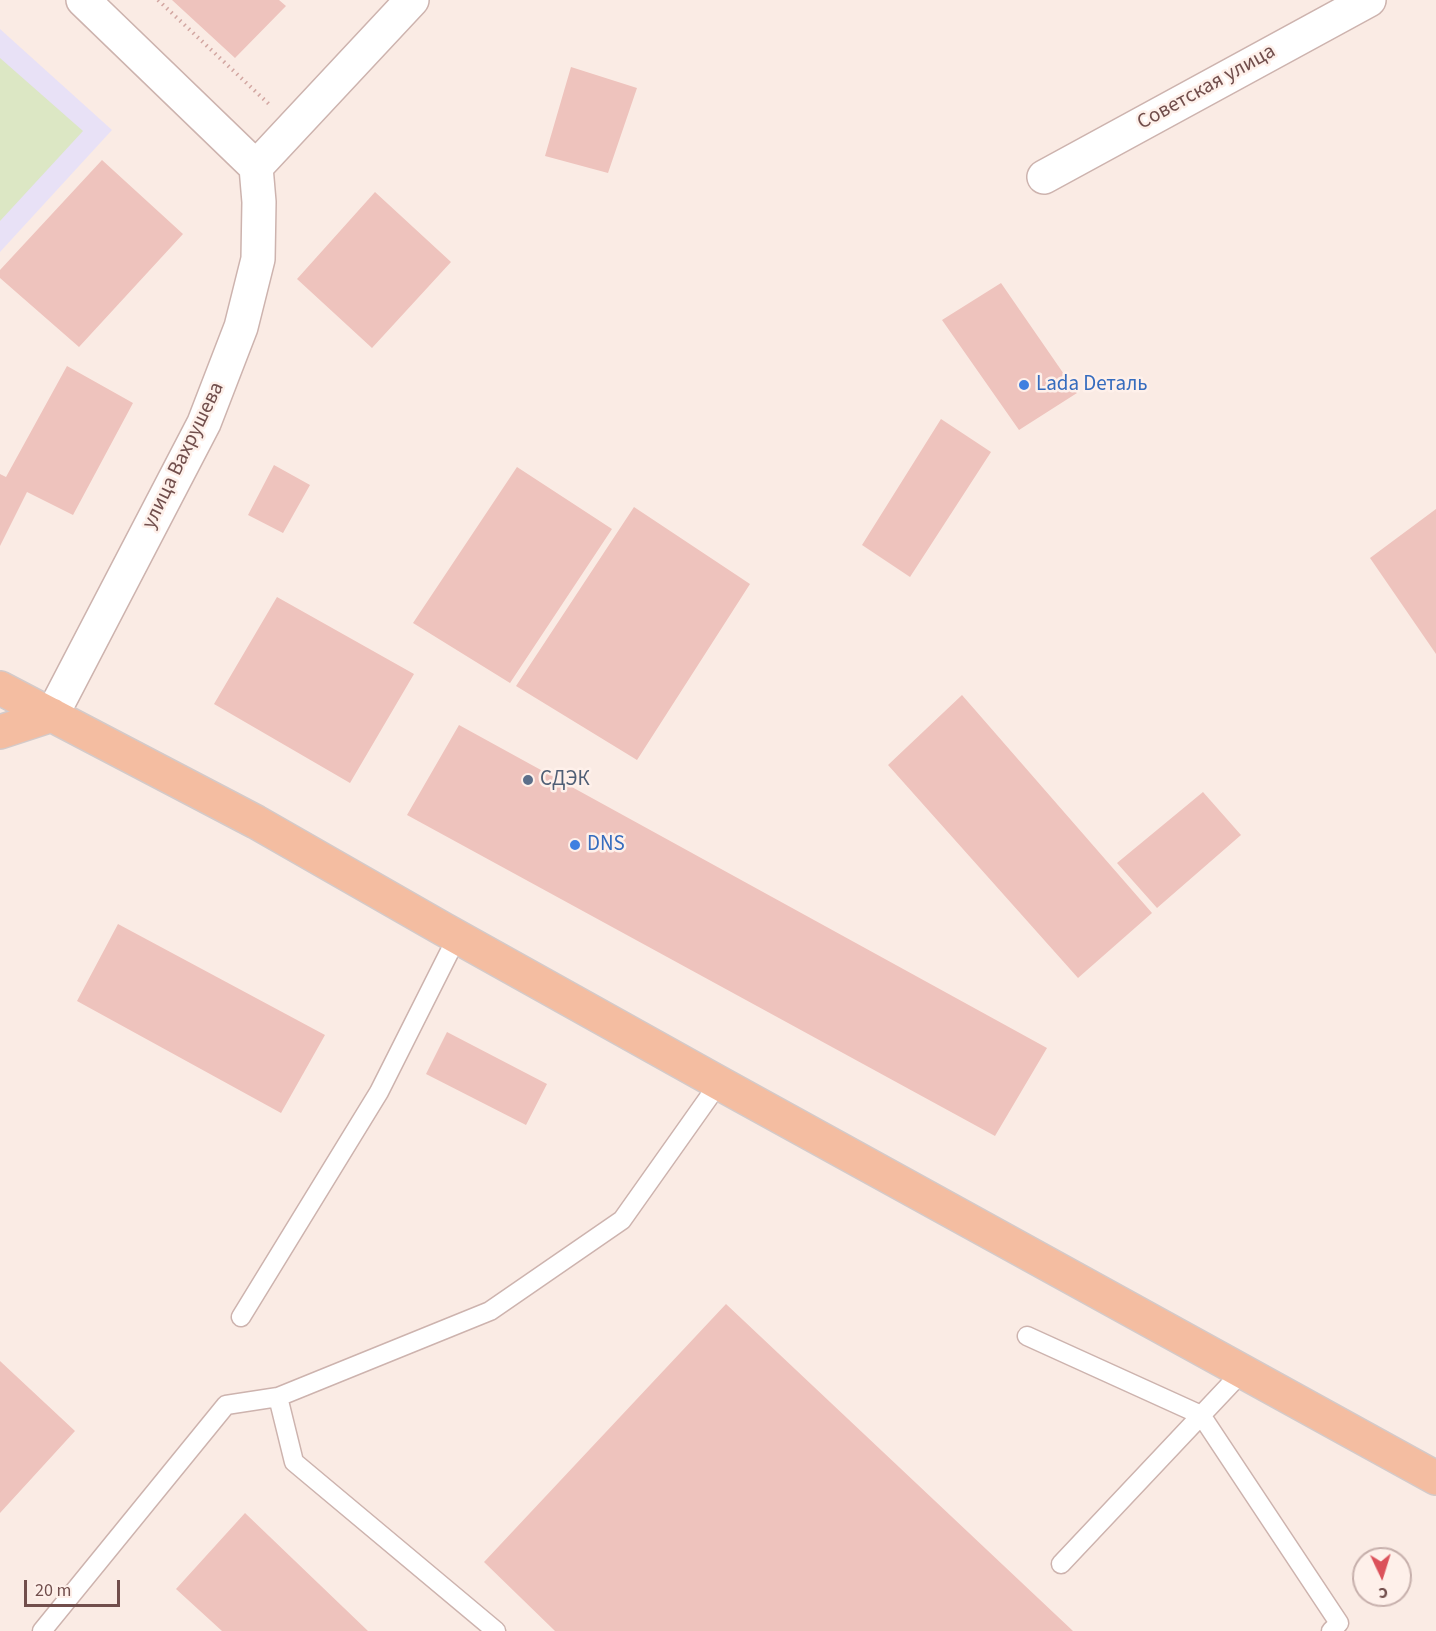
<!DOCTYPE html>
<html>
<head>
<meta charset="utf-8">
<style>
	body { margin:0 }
	#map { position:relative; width:1436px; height:1631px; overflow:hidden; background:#faebe4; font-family:"Source Sans 3",sans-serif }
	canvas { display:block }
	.north { position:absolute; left:1352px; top:1547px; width:60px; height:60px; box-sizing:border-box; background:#fef0ea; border:2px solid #c6afab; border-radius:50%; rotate:176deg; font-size:16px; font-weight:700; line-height:24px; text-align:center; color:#714e4c }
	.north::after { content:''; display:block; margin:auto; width:21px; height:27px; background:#db525b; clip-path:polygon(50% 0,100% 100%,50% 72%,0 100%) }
	.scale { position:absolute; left:24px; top:1580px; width:96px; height:27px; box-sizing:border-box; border:3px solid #714e4c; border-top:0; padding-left:8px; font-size:18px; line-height:21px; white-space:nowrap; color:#714e4c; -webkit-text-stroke:4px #fef0ea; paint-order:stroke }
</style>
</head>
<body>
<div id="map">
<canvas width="1436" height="1631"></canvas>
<div class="north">С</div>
<div class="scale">20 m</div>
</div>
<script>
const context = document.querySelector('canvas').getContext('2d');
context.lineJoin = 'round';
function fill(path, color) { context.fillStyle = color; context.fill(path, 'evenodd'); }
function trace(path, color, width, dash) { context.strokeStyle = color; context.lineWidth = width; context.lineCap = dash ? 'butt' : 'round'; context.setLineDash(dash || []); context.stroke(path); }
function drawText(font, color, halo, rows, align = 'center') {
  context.font = font + ' "Source Sans 3",sans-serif'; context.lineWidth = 5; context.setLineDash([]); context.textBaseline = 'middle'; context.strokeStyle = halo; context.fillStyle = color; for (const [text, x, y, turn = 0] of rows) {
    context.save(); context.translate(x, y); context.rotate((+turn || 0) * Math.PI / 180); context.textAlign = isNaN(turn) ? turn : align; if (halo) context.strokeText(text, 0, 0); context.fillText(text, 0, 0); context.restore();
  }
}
fill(new Path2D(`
	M0 29 112 130 0 252Z`), '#e8e1f6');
fill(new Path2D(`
	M0 58 83 131 0 221Z`), '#dce7c4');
fill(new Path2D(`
	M172 0H279L286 6 235 58Z
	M571 67 637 88 608 173 545 156Z
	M102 160 183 234 79 347 0 278V270Z
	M375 192 451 262 372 348 297 279Z
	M1001 283 1077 393 1019 430 942 320Z
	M67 366 133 403 73 515 27 492 0 546V474L6 477Z
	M941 419 991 452 910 577 862 545Z
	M274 465 310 485 283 533 248 515Z
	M517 467 612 529 510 683 413 623Z
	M634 507 750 584 637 760 516 686Z
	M1436 509V654L1370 558Z
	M277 597 414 674 350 783 214 704Z
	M962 695 1152 913 1078 978 888 765Z
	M459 725 1047 1048 995 1136 407 815Z
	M1203 792 1241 835 1157 908 1117 863Z
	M118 924 325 1035 281 1113 77 1001Z
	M447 1032 547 1084 526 1125 426 1074Z
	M726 1304 1073 1631H555L484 1562Z
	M0 1361 75 1431 0 1513Z
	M245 1513 368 1631H222L176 1589Z`), '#eec3bd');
const lane = new Path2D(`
	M241 1317 379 1092 457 937
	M1027 1336 1201 1415 1339 1623 1331 1631
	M278 1397 294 1462 496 1631
	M1061 1564 1242 1372
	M42 1631 226 1405 278 1397 490 1311 622 1220 719 1083`);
const street = new Path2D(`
	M256 167 412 0
	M1044 177 1369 0
	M52 715 204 423 241 327 258 259 259 202 256 167 83 0`);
const primary = new Path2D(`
	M0 688 256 822 443 929 719 1083 1436 1478
	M0 732 52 715`);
trace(lane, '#cdb3ae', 21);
trace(street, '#cdb3ae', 36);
trace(primary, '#d4cac9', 36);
trace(new Path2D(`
	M158 0 271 106`), '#d2a6a1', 4, [1.5, 4.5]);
trace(lane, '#fff', 18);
trace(street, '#fff', 33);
trace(primary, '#f4bda1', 33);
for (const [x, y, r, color] of [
	[1024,385,6,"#3f7fe0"],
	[528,780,6,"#5c6f8a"],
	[575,845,6,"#3f7fe0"]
]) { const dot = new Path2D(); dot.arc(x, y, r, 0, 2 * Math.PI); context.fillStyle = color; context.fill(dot); trace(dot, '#fef0ea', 2); }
drawText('21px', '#714e4c', '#fef0ea', [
	["Советская улица",1207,88,-29],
	["улица Вахрушева",184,456,-64]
]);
drawText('21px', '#366cbe', '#fef0ea', [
	["Lada Dеталь",1036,385],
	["DNS",587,845]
], 'left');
drawText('21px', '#4e5e75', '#fef0ea', [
	["СДЭК",540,780]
], 'left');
</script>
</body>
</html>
